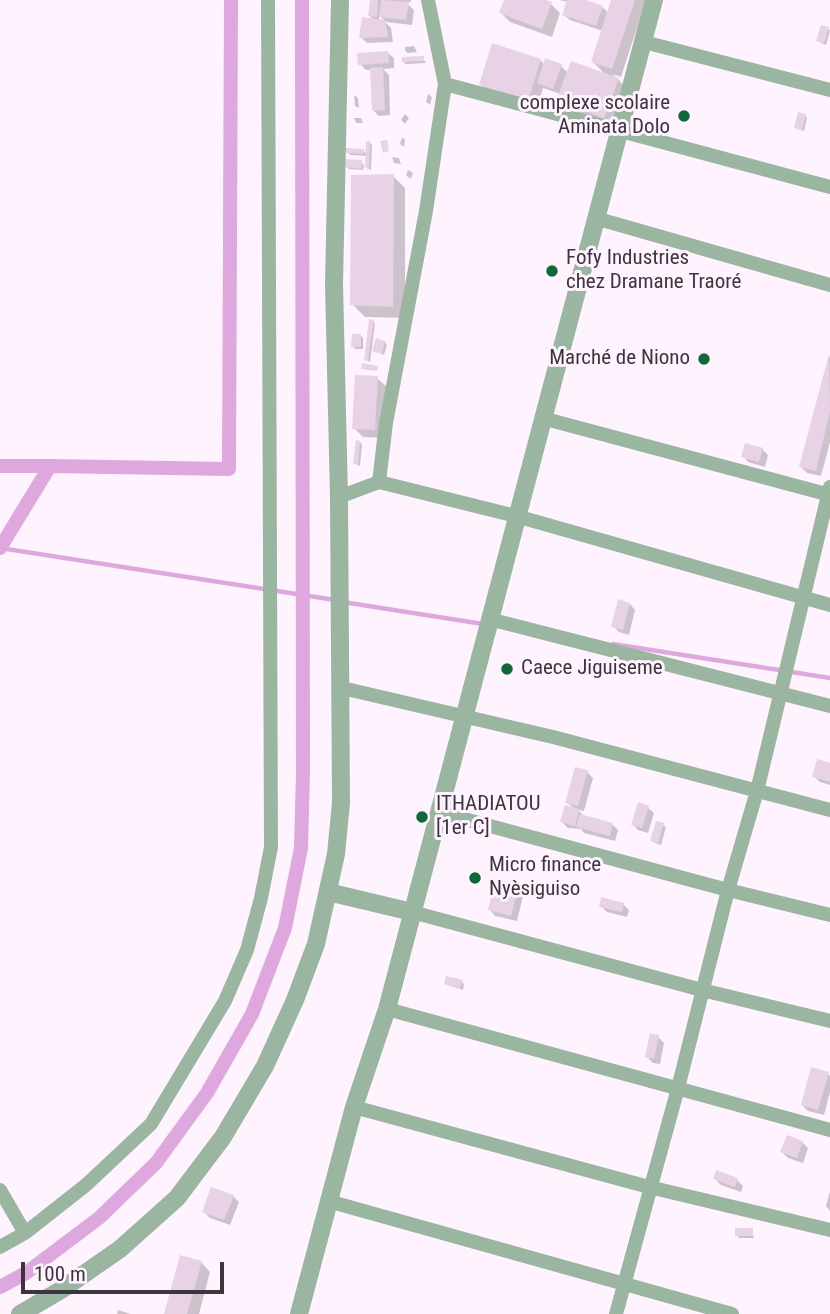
<!DOCTYPE html>
<html>
<head>
<meta charset="utf-8">
<style>
	body { margin:0 }
	#map { position:relative; width:830px; height:1314px; overflow:hidden; background:#fff3ff; font-family:"Roboto Condensed",sans-serif }
	canvas { display:block }
	.scale { position:absolute; left:21px; top:1262px; width:203px; height:32px; box-sizing:border-box; border:4px solid #3d353d; border-top:0; padding-left:9px; font-size:21px; line-height:24px; white-space:nowrap; color:#3d353d; -webkit-text-stroke:5px #fff3ff; paint-order:stroke }
</style>
</head>
<body>
<div id="map">
<canvas width="830" height="1314"></canvas>
<div class="scale">100 m</div>
</div>
<script>
const context = document.querySelector('canvas').getContext('2d');
context.lineJoin = 'round';
function fill(path, color) { context.fillStyle = color; context.fill(path, 'evenodd'); }
function trace(path, color, width, dash) { context.strokeStyle = color; context.lineWidth = width; context.lineCap = dash ? 'butt' : 'round'; context.setLineDash(dash || []); context.stroke(path); }
function drawText(font, color, halo, rows, align = 'center') {
  context.font = font + ' "Roboto Condensed",sans-serif'; context.lineWidth = 6; context.setLineDash([]); context.textBaseline = 'middle'; context.strokeStyle = halo; context.fillStyle = color; for (const [text, x, y, turn = 0] of rows) {
    context.save(); context.translate(x, y); context.rotate((+turn || 0) * Math.PI / 180); context.textAlign = isNaN(turn) ? turn : align; if (halo) context.strokeText(text, 0, 0); context.fillText(text, 0, 0); context.restore();
  }
}
fill(new Path2D(`
	M372 0H411V2H405L414 10 412 25 386 22 379 15V21L385 22 391 28 393 42 367 43 361 37 375 21 370 16Z
	M506 0H541L551 4 560 13 552 37 510 22 501 13Z
	M559 0H580L602 7 609 13 613 0H646L621 77 613 74 627 89 613 126 568 109 558 100 561 94 543 88 537 109 490 94 481 85 540 60 545 65 561 66 568 73 607 76 593 62 603 31 570 20 564 15 568 2Z
	M828 28 830 31 826 45 821 43 818 41Z
	M414 46 417 52 407 53 405 50V47Z
	M388 53 394 58V68L383 69 389 75 390 115 379 116 373 110 372 70H366L360 64Z
	M423 58 426 63 406 64 403 62Z
	M428 94 432 97 430 105 426 102Z
	M354 95 358 98 359 108 355 106Z
	M405 114 409 118 405 124 401 120Z
	M805 115 807 118 804 131 798 129 796 127Z
	M354 118H361L363 123H356Z
	M402 137 405 140 404 147 400 144Z
	M370 143 372 145 371 170 367 168 368 156 350 155 348 153 363 150 368 155Z
	M392 157 399 158 401 164 394 163Z
	M361 162 364 165 363 170 349 169 347 167Z
	M408 170 413 173 411 179 406 175Z
	M393 176 405 188V318L365 317 352 304Z
	M373 321 375 324 370 362 366 360Z
	M361 336 363 338V349H355L353 346Z
	M385 342 387 345 384 355 373 349Z
	M830 355V442L821 476 807 473 801 467Z
	M377 378 387 387 384 438 363 437 354 428Z
	M360 442 362 445 360 466 354 463Z
	M762 449 768 455 765 467 748 462 743 456Z
	M630 604 635 610 629 635 619 632 613 626Z
	M830 765V785L820 782 814 776Z
	M587 772 593 778 584 811 578 810 585 817 612 824 618 830 615 841 584 833 581 829 568 828 562 822 574 809 567 802Z
	M648 808 654 813 648 833 638 830 633 824Z
	M663 825 666 827 661 845 655 843 652 841Z
	M518 886 524 892 517 921 495 916 490 910Z
	M623 904 629 910 627 917 607 912 601 906Z
	M462 982 464 984 463 990 445 984Z
	M658 1037 664 1043 660 1064 653 1063 647 1057Z
	M828 1074 830 1076V1092L824 1115 808 1111 802 1105Z
	M802 1142 808 1148 803 1163 788 1158 782 1152Z
	M718 1173 737 1180 743 1186 741 1192 721 1185 715 1179Z
	M830 1191V1211L826 1206Z
	M233 1196 239 1202 230 1225 210 1218 204 1212Z
	M752 1230 754 1238H739L737 1235Z
	M201 1262 210 1272 199 1314H166Z
	M118 1310 131 1314H117Z`), '#0003');
trace(new Path2D(`
	M0 548 335 600
	M343 602 483 624
	M613 644 830 678`), '#dea8de', 4.5);
trace(new Path2D(`
	M0 466H50
	M0 548 50 466 229 469 231 0
	M0 1287 26 1273 99 1218 156 1163 207 1093 252 1014 285 928 301 848 303 773 302 0`), '#dea8de', 14);
fill(new Path2D(`
	M370 0H378L377 17 368 16Z
	M381 0 409 2 406 20 379 17Z
	M504 0H546L552 2 542 29 499 13Z
	M567 0H586L603 6 596 26 562 15Z
	M611 0H635L612 69 591 62Z
	M362 17 385 20 388 37 359 38Z
	M821 25 829 27 824 43 816 41Z
	M492 43 541 59 528 101 479 85Z
	M388 51 389 63 358 65 357 53Z
	M424 56V61L402 62V57Z
	M545 58 562 64 553 89 537 83Z
	M571 61 619 78 604 118 556 101Z
	M383 67 385 110 372 111 370 68Z
	M798 112 806 114 802 130 794 128Z
	M387 140 389 151 383 153 380 141Z
	M366 141H370L369 168H365Z
	M346 148 364 149V154L346 153Z
	M346 159 362 160V169L345 167Z
	M394 174 393 307 350 305 351 175Z
	M369 319 374 320 368 361 364 360Z
	M352 334H361V347H351Z
	M376 338 385 341 382 354 372 351Z
	M829 354 830 411 816 471 799 467Z
	M362 363 378 366 377 371 361 369Z
	M355 375 378 376 375 430 352 429Z
	M356 440 360 441 358 464H353Z
	M745 443 763 448 759 462 741 457Z
	M618 599 630 603 623 630 611 627Z
	M817 759 830 763V782L812 777Z
	M575 767 588 770 578 806 565 803Z
	M638 802 649 806 642 828 631 825Z
	M565 805 579 809 575 826 560 822Z
	M580 814 613 823 610 836 576 827Z
	M656 821 664 823 658 843 650 841Z
	M495 880 519 885 511 916 488 910Z
	M601 897 624 903 622 912 599 907Z
	M446 976 463 980 460 988 444 984Z
	M650 1033 659 1035 654 1059 645 1057Z
	M811 1067 829 1072 818 1110 801 1105Z
	M787 1135 803 1141 797 1158 780 1152Z
	M716 1170 738 1178 735 1187 713 1179Z
	M211 1187 234 1195 224 1220 202 1212Z
	M735 1228H753V1236H735Z
	M180 1255 202 1261 187 1314H164Z`), '#e7d2e6');
trace(new Path2D(`
	M644 42 830 90
	M445 84 830 187
	M595 218 830 285
	M542 418 830 495
	M379 482 386 423 426 211 445 84 428 0
	M339 497 379 482 516 516 830 605
	M489 619 830 706
	M342 688 553 737 830 810
	M438 812 728 890 830 915
	M412 912 702 990 830 1021
	M387 1009 830 1130
	M354 1107 649 1187 830 1230
	M0 1190 25 1233
	M328 1201 732 1314
	M0 1247 25 1233 86 1185 151 1124 225 1001 247 950 261 898 271 847 268 0
	M616 1314 678 1088 728 890 757 791 830 487`), '#9ab6a1', 14);
trace(new Path2D(`
	M328 892 412 912
	M20 1314 61 1290 120 1249 177 1198 223 1137 265 1066 295 1000 316 944 336 854 341 803 339 497 334 284 340 0
	M299 1314 354 1107 387 1009 654 0`), '#9ab6a1', 18);
for (const [x, y, r, color] of [
	[684,116,7,"#126739"],
	[552,271,7,"#126739"],
	[704,359,7,"#126739"],
	[507,669,7,"#126739"],
	[422,817,7,"#126739"],
	[475,878,7,"#126739"]
]) { const dot = new Path2D(); dot.arc(x, y, r, 0, 2 * Math.PI); context.fillStyle = color; context.fill(dot); trace(dot, '#fff3ff', 2.5); }
drawText('21px', '#3d353d', '#fff3ff', [
	["complexe scolaire",670,104,"right"],
	["Aminata Dolo",670,128,"right"],
	["Fofy Industries",566,259],
	["chez Dramane Traoré",566,283],
	["Marché de Niono",690,359,"right"],
	["Caece Jiguiseme",521,669],
	["ITHADIATOU",436,805],
	["[1er C]",436,829],
	["Micro finance",489,866],
	["Nyèsiguiso",489,890]
], 'left');
</script>
</body>
</html>
